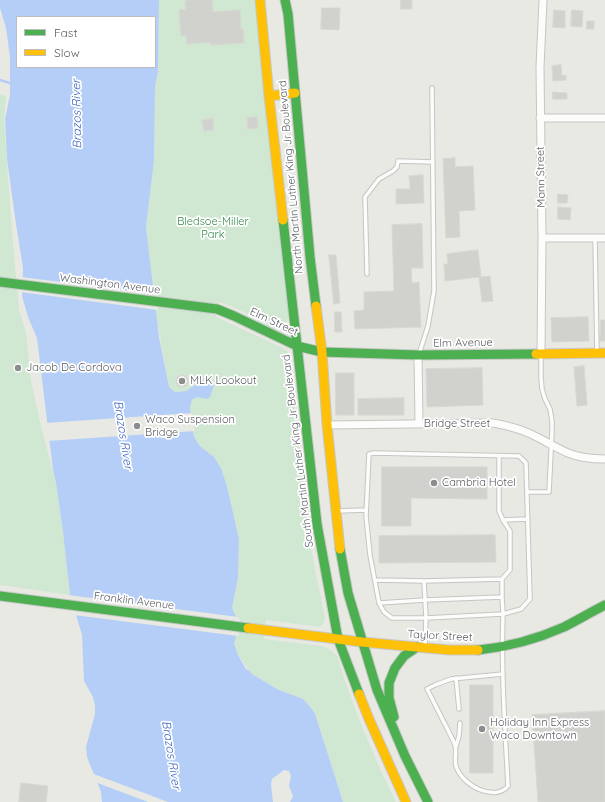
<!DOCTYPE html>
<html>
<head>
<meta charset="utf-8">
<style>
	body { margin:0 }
	#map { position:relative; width:605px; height:802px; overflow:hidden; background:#e9e9e3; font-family:Quicksand,sans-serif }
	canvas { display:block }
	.legend { position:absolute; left:16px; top:16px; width:140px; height:52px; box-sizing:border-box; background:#fff; border:1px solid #bdbdc0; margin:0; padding:5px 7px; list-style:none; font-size:12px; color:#595b62 }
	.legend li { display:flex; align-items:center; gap:8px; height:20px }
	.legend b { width:20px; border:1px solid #bdbdc0 }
</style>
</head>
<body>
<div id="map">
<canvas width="605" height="802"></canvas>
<ul class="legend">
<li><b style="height:5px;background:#4caf50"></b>Fast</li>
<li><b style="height:5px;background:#ffc107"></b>Slow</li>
</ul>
</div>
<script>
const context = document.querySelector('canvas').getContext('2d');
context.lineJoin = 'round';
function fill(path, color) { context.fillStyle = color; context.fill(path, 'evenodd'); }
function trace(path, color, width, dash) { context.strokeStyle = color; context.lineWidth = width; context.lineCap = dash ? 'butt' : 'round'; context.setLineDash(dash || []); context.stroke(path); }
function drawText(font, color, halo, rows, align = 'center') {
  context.font = font + ' Quicksand,sans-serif'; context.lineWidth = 3.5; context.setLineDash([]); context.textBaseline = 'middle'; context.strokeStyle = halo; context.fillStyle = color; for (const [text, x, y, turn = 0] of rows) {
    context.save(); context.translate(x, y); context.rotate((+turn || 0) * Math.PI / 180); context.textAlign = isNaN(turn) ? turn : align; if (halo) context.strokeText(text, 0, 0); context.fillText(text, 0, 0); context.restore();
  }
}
fill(new Path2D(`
	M159 0H256L275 197 289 315C287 324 283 329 274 330 257 319 238 307 218 302L216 317 283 348 287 351 290 356 296 421 309 537 314 564 325 618 323 624 320 627 266 620 264 639 322 646 329 649 335 654 338 657 344 678 362 727 381 771 396 802H343L318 723 311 708 303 699 277 689 252 674 238 655 234 643 239 624 232 608 238 578 239 539 227 486 221 468 214 457 200 446 194 437 190 407 192 400 197 397 205 379 186 391 175 392 169 387 157 320 146 227 154 161 155 87 158 72Z
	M0 94 6 96 4 120 11 219 19 310 26 333 31 380 40 422 56 483 63 532 70 595 0 585Z`), '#d0e7d2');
fill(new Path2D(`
	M0 0H159L158 72 155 87 154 161 146 227 159 337 169 387 175 392 186 391 205 379 210 380 214 385 210 397 207 399 197 397 192 400 190 407 191 419 194 437 200 446 214 457 221 468 227 486 239 539 238 578 232 608 240 625 234 643 238 655 246 669 250 671 252 674 277 689 303 699 311 708 315 714 318 723 343 802H290L293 796 289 786 291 776 289 771 284 770 272 779 271 784 273 802H102L101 792 87 757 86 747 95 714V706L93 697 84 681 82 635 70 595 63 532 56 483 53 470 37 338 28 317 22 296 23 268 16 224 7 159 5 119 10 95V57L6 28 0 8ZM17 17H155V67H17Z`), '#b4cef7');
fill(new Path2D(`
	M21 277 156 294 158 310 20 292Z
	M192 413 195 431 47 441 45 423Z
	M68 595 238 617 242 624 238 636 74 615Z
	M91 773 168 802H148L95 782Z`), '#e9e9e3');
trace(new Path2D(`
	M0 80 13 84`), '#b4cef7', 2.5);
const building = new Path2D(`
	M186 0H212L213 12 240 10 241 29H243L244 43 211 45 210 42 187 44 186 35 181 36 179 10 186 9 185 2H186Z
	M401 0H412V9H401Z
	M322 8H340L339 30 321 29Z
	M554 10 565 11V28L553 27Z
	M572 10 583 11 582 27 571 26Z
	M587 21H594V29H587Z
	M561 65 562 76 566 75V80L553 81 552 66Z
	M553 92 567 93V99H553Z
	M257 117 258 128 248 129 247 118Z
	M213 119V130L204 131 202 120Z
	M455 158V167L473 166 475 210 459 211 460 237 446 238 443 159Z
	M423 175 424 203 396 204V189H410L409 176Z
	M558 194 568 195 567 203H558Z
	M558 207 571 208 570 220 558 219Z
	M422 224 423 268H411L412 283 419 282 421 327 355 329 354 311 364 310V292L394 291 392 225Z
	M478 250 481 277 490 276 493 301 482 302 479 277 445 281 444 264H448L447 254Z
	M329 255H336L340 303 334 304Z
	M335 312H341L342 332H335Z
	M588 317 589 341 552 342 551 318Z
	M601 320H605V341H600Z
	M584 366 587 405 577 406 574 367Z
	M482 368 483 405 427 407 426 369Z
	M336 373H354V415H336Z
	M176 381a6 6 0 1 1 12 0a6 6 0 1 1-12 0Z
	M404 398V415H358V399Z
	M382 467H487V499L411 498V526H382Z
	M495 535 496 562 379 563V536Z
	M470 685H493V773H470Z
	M605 711V802H538L532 715Z
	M21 783 48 786 46 802H19Z`);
fill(building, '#d1d1cd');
trace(building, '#d8d8d2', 1);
const lane = new Path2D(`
	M595 238 597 353
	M367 274 365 197 379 179 393 171 397 167 398 161 433 162
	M419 354 428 326 434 291 432 88
	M499 456V511L503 520 528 519
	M527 492H549L552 432V421L550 409 545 399 542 389 541 377V355
	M337 511 366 510
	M375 580 424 581 425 600 379 603
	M424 581 502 579
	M502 597 425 600 426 618 503 614 502 597V579L510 570V531L503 520
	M425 647 426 618H392L384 612 379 603 370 555 366 516 369 454 374 453 519 456 526 463 530 599 521 609 503 614C501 671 505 729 508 786 495 802 462 786 456 766 454 759 457 751 455 745 453 739 449 733 447 728 440 715 434 702 427 689L435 685 451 679 503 674
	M456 678 459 709
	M456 746 459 736 460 723`);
const street = new Path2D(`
	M540 118H605
	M542 238H605
	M541 354 542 238 540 67 543 0
	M418 355 419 423
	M327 425 493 423C505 425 516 428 526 432 541 438 554 447 568 453 580 458 592 459 605 459`);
const fast = new Path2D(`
	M285 0 288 14 310 257 316 306
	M283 220 317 524 338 639 359 694
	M0 282 217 309 234 316 297 346 322 352 418 355 536 354
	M340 549 348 593 377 690 405 756 428 802
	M0 596 248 628
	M478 650C508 647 537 639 564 627 578 620 591 612 605 605
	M394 717 389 698V683L395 668 404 656 417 647`);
const slow = new Path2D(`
	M260 0 269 96 283 220
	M269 96 295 93
	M316 306 322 352 327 425 340 549
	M536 354 605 353
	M248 628 362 642 449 650H478
	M359 694 369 719 406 802`);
trace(lane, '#c5c5c5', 5.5);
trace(street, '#c5c5c5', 9);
trace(fast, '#c7c8c8', 11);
trace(slow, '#c7c8c8', 11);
trace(lane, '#fcfcfb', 3.5);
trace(street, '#fcfcfb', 7);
trace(fast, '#4caf50', 9);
trace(slow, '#ffc107', 9);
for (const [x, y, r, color] of [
	[18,368,4,"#8b8d8f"],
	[182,381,4,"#8b8d8f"],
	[137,426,4,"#8b8d8f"],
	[434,483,4,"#8b8d8f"],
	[482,729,4,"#8b8d8f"]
]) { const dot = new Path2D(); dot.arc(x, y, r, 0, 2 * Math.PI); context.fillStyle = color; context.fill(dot); trace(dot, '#fff', 1.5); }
drawText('11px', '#595b62', '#fff', [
	["North Martin Luther King Jr Boulevard",291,177,-95],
	["Mann Street",541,177,-91],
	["Washington Avenue",110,284,7],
	["Elm Street",274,322,25],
	["Elm Avenue",463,343,-1],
	["Bridge Street",457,424],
	["South Martin Luther King Jr Boulevard",298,451,-97],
	["Franklin Avenue",134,601,7],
	["Taylor Street",440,636,3]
]);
drawText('11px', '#348648', '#fff', [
	["Bledsoe-Miller",213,222],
	["Park",213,235]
]);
drawText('11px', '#595b62', '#fff', [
	["Jacob De Cordova",26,368],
	["MLK Lookout",190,381],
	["Waco Suspension",145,420],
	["Bridge",145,433],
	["Cambria Hotel",442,483],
	["Holiday Inn Express",490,723],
	["Waco Downtown",490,736]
], 'left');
drawText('italic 12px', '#4167c2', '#fff', [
	["Brazos River",77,114,-91],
	["Brazos River",123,435,81],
	["Brazos River",171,755,81]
]);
</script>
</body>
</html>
